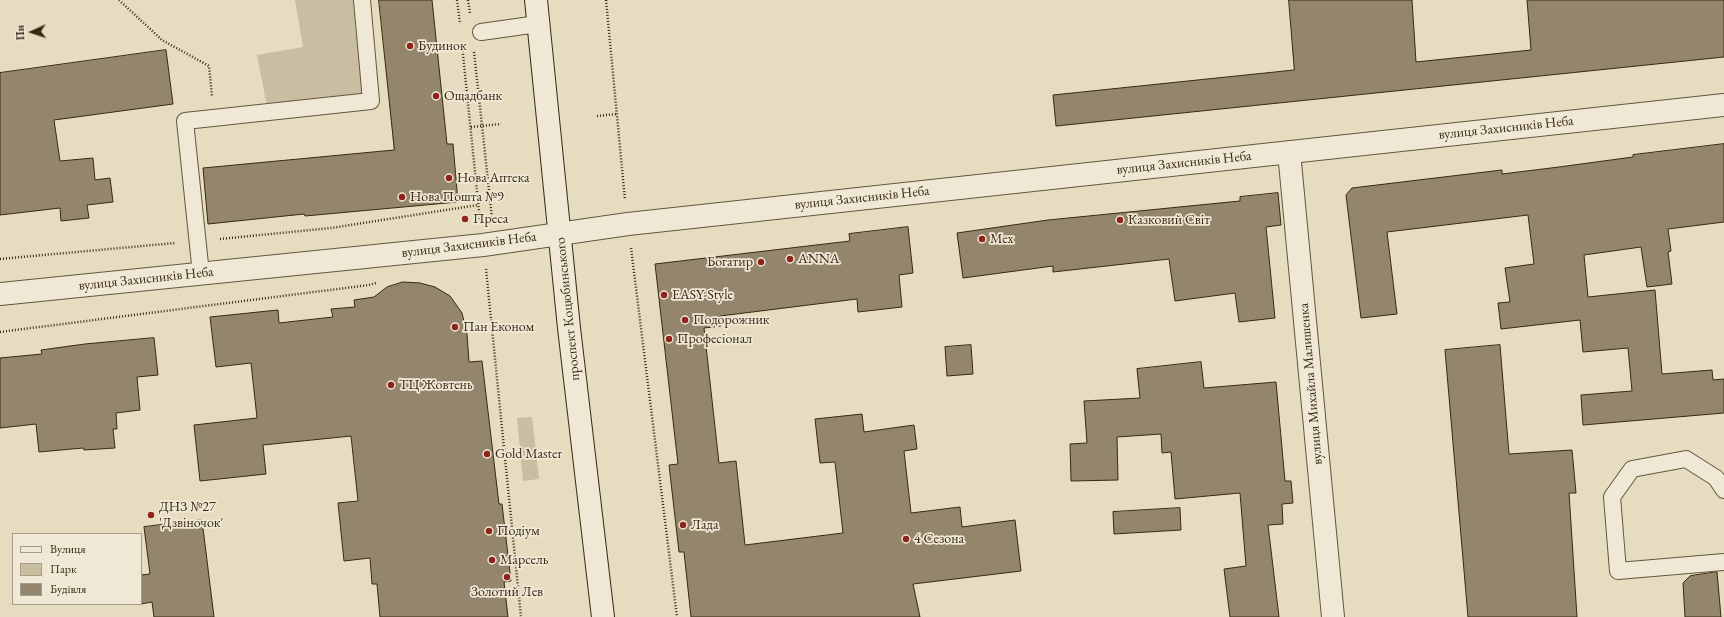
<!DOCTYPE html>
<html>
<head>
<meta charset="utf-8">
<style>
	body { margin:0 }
	#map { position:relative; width:1724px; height:617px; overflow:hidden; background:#e6dcbf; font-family:"EB Garamond",serif }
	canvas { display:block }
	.legend { position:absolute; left:12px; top:533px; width:130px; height:72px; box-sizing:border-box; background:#efe8d5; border:1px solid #a69c88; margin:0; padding:5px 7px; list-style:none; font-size:12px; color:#392914 }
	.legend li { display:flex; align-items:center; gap:8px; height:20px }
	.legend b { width:20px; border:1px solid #a69c88 }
	.north { position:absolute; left:12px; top:12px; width:40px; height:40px; -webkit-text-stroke:3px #efe8d5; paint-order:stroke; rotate:267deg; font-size:11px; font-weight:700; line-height:16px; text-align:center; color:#392914 }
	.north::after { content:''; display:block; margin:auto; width:14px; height:18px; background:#392914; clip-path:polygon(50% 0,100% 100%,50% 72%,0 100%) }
</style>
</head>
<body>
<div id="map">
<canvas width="1724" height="617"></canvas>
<ul class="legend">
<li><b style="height:5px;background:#efe8d5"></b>Вулиця</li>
<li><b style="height:11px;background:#c9bea2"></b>Парк</li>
<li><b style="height:11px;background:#93866d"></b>Будівля</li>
</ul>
<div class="north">Пн</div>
</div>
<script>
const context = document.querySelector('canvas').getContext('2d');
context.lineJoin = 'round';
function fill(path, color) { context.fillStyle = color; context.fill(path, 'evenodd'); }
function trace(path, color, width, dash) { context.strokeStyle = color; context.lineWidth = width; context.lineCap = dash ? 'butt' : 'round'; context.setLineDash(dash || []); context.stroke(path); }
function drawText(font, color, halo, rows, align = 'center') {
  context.font = font + ' "EB Garamond",serif'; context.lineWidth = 3.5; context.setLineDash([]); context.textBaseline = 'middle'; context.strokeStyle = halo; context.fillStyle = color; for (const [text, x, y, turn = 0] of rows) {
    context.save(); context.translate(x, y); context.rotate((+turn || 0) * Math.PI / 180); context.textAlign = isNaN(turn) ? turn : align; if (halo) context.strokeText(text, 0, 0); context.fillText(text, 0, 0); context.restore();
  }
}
fill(new Path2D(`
	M295 0H362L371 101 268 112 257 55 303 47Z
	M532 417 539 479 523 481 517 418Z`), '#c9bea2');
const building = new Path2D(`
	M379 0H432L447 144H453L458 202 305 216 304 214 208 224 203 168 394 150Z
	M1289 0H1412L1416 62 1531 50 1527 0H1724V57L1056 126 1053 95 1294 70Z
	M166 50 173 104 54 120 60 161 93 158 95 180 110 178 113 202 87 205 89 218 61 221 60 208 0 215V73Z
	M1724 144V222L1668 229 1671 251 1668 252 1672 284 1647 287 1641 247 1584 255 1588 297 1655 290 1662 374 1712 370 1713 380 1724 379V413L1583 425 1581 395 1632 391 1628 348 1583 352 1580 320 1501 329 1498 303 1510 302 1505 268 1534 264 1528 215 1387 232 1397 314 1361 318 1346 195 1352 188 1502 170V174L1559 167 1633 157V155Z
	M1278 193 1281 225 1266 227 1275 318 1239 322 1235 293 1175 301 1169 259 1053 272V266L963 278 957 233 1048 220 1240 201V197Z
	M908 227 913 273 899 275 902 307 858 312 857 299 720 316 721 326 704 328 719 463 736 461 745 545 843 533 835 462 820 463 815 419 862 414 864 432 914 425 917 449 904 451 911 513 960 507 962 527 1015 520 1021 571 913 584 920 617H691L684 552H679L669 465 678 464 655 264 850 241 849 234Z
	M403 282 420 283 435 287 450 296 462 313 467 334 469 362 482 361 499 504H502L511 581 504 582 508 617H380L377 584H372L370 558 344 561 338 503 358 501 351 436 263 445 266 474 200 481 194 425 257 418 251 363 216 367 210 317 278 310 279 323 333 317 331 309 355 307 354 300 374 297 387 287Z
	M154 338 158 375 137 377 140 410 116 413 117 429H113L115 448 84 450 83 448 39 452 36 424 0 428V358L42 354 41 350 85 344Z
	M971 345 973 374 947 376 945 347Z
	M1500 345 1509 454 1572 450 1576 493H1569L1577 617H1468L1445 350Z
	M1201 362 1204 388 1276 382 1285 481H1291L1293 503 1282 504 1283 524 1268 525 1279 617H1230L1224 569 1246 566 1240 493 1175 499 1171 452 1162 453 1161 434 1117 437 1118 480 1071 481 1070 444 1087 443 1084 401 1140 398 1137 369Z
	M1180 508 1181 530 1114 534 1113 512Z
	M202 520 214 617H154L152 602 141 604V575L150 574 144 527Z
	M1717 572 1721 617H1685L1683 583 1690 576Z`);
fill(building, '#93866d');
trace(building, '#392914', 1);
const service = new Path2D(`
	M481 32 538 24
	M201 274 185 121 371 101 362 0
	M1724 490 1716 478 1686 459 1632 469 1612 497 1618 571 1724 562`);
const minor = new Path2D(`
	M1289 152 1333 617
	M0 294 483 245 628 224 1724 105`);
const secondary = new Path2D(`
	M536 0 569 328 603 617`);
trace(service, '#64563f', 18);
trace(minor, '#64563f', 24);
trace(secondary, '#392914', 24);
trace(new Path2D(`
	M119 0 162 40 209 66 212 96
	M457 0 460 24
	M468 0 470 13
	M606 0 625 200
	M462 45 480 221
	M474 52 492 218
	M597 116 617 114
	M471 127 501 124
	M220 239 331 228 478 205
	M631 248 677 617
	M0 259 175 243
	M486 269 521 617
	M0 332 369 285 376 283`), '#392914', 2.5, [1, 2]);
trace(service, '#efe8d5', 16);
trace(minor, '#efe8d5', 22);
trace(secondary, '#efe8d5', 22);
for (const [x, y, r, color] of [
	[410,46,4,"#8f2418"],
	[436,96,4,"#8f2418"],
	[449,178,4,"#8f2418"],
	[402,197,4,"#8f2418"],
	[465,219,4,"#8f2418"],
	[1120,220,4,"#8f2418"],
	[982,239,4,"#8f2418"],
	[790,259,4,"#8f2418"],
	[761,262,4,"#8f2418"],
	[664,295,4,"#8f2418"],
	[685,320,4,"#8f2418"],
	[455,327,4,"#8f2418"],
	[669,339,4,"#8f2418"],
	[391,385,4,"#8f2418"],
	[487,454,4,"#8f2418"],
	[151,515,4,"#8f2418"],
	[683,525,4,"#8f2418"],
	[489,531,4,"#8f2418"],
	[906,539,4,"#8f2418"],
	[492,560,4,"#8f2418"],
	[507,577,4,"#8f2418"]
]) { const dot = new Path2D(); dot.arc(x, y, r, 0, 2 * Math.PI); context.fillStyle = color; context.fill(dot); trace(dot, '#efe8d5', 1.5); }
drawText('14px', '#392914', '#efe8d5', [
	["Будинок",418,46],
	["Ощадбанк",444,96],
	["Нова Аптека",457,178],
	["Нова Пошта №9",410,197],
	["Преса",473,219],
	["Казковий Світ",1128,220],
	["Мех",990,239],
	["ANNA",798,259],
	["Богатир",753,262,"right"],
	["EASY-Style",672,295],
	["Подорожник",693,320],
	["Пан Економ",463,327],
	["Професіонал",677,339],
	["ТЦ Жовтень",399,385],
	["Gold Master",495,454],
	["ДНЗ №27",159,507],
	["'Дзвіночок'",159,523],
	["Лада",691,525],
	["Подіум",497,531],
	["4 Сезона",914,539],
	["Марсель",500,560],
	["Золотий Лев",507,592,"center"]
], 'left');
drawText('14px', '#392914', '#efe8d5', [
	["вулиця Захисників Неба",1506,128,-6],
	["вулиця Захисників Неба",1184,163,-6],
	["вулиця Захисників Неба",862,198,-6],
	["вулиця Захисників Неба",469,245,-7],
	["вулиця Захисників Неба",146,279,-6],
	["проспект Коцюбинського",568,309,-96],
	["вулиця Михайла Малишенка",1311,384,-95]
]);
</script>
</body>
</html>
